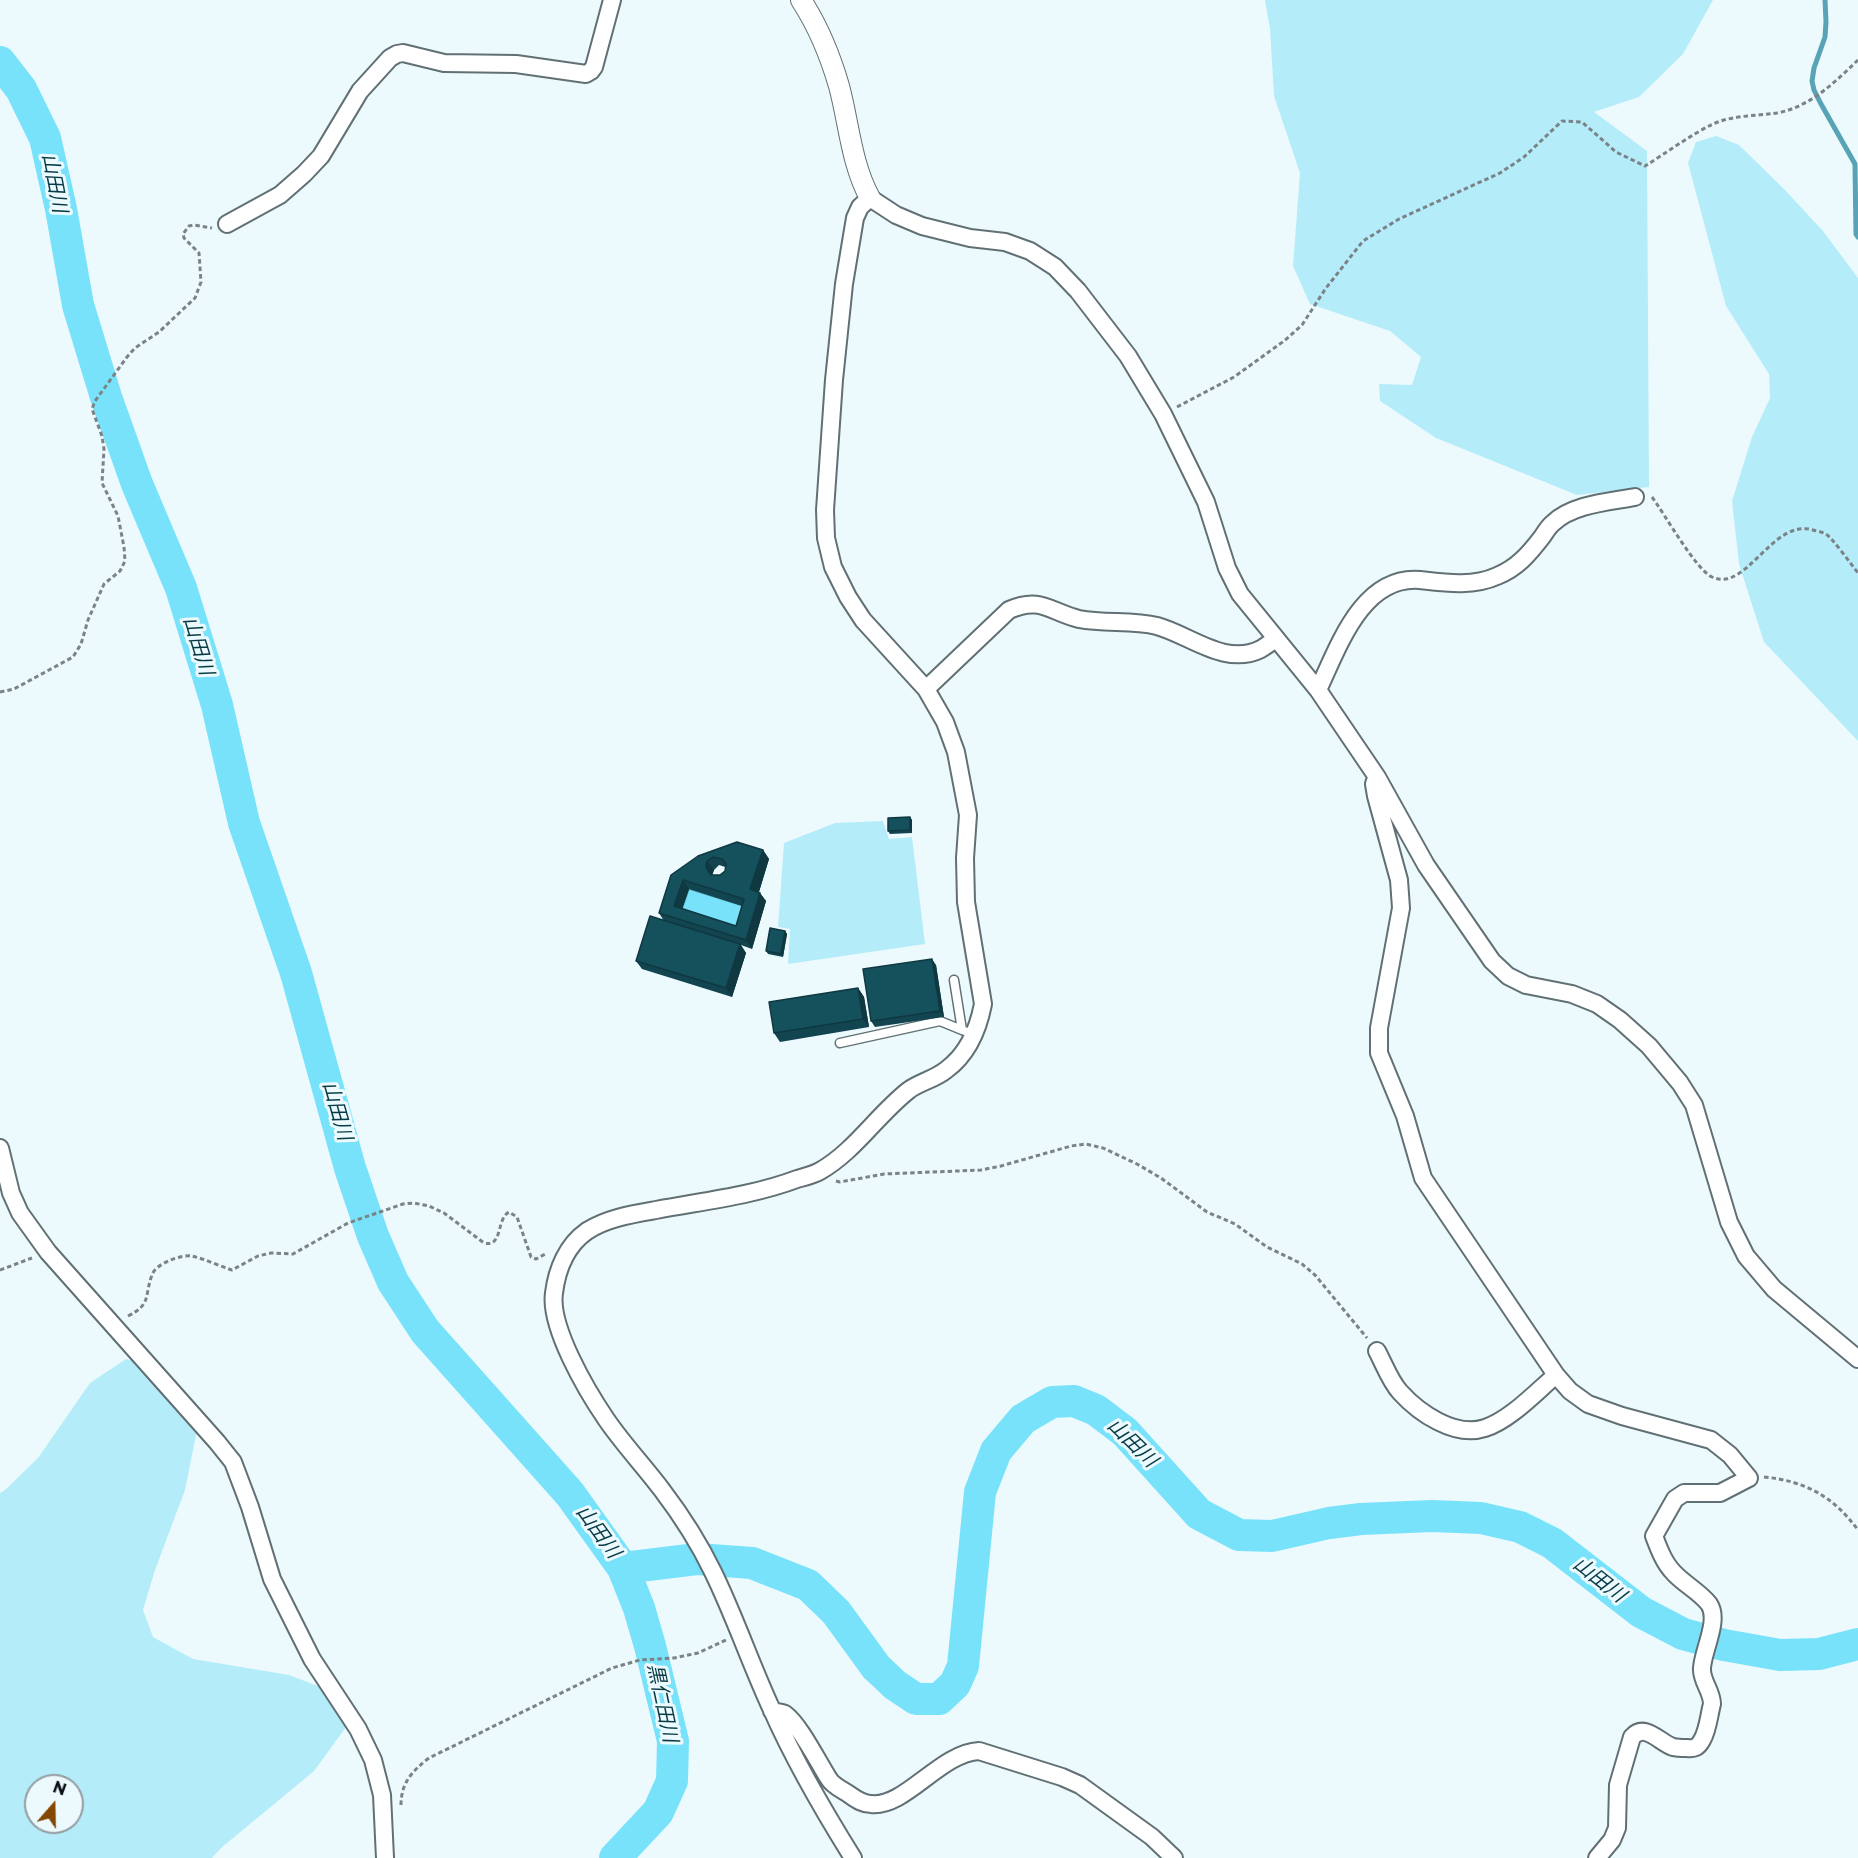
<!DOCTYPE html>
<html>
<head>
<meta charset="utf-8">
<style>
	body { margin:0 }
	#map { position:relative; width:1858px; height:1858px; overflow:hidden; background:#ecfafe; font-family:Montserrat,sans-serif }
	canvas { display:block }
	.north { position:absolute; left:24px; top:1774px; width:60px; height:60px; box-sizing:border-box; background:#ecfafe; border:2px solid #929da0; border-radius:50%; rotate:20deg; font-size:16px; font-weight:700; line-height:24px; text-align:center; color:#0c1113 }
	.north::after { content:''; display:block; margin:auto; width:21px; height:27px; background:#844704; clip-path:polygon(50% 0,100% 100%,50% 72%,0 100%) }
</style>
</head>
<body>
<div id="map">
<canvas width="1858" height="1858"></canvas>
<div class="north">N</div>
</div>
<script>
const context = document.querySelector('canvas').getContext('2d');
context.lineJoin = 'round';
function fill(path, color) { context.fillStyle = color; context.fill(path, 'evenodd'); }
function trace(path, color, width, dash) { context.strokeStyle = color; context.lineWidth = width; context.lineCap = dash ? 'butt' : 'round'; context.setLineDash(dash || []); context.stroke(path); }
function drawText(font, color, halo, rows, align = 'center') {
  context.font = font + ' Montserrat,"Noto Sans JP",sans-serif'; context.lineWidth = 6; context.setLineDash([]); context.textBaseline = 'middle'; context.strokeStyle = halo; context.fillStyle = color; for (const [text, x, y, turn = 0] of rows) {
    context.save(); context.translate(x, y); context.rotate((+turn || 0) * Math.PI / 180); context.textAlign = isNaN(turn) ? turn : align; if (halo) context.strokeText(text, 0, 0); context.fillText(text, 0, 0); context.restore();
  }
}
fill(new Path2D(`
	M1265 0H1713L1683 54 1639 97 1594 112 1647 151 1649 487 1577 495 1436 438 1380 401 1379 384 1412 385 1421 357 1390 331 1310 304 1293 266 1300 173 1274 96 1270 29Z
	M1716 136 1739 145 1784 189 1823 231 1858 278V741L1764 642 1739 564 1732 501 1752 437 1770 398 1769 374 1726 306 1688 163 1696 142Z
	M883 821 889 839 912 837 925 944 788 964 790 929 778 927 784 843 835 823Z
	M126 1359 159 1368 187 1395 197 1430 185 1490 155 1570 143 1610 153 1637 193 1659 289 1675 336 1693 349 1723 314 1771 221 1848 212 1858H0V1493L5 1490 38 1458 90 1383ZM36 1786H72V1822H36Z`), '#b5ecfa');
const water = new Path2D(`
	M689 889 750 908 742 935 680 915Z`);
fill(water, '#79e2fb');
trace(water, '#58a3b5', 1.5);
trace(new Path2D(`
	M1825 0 1826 22 1825 37 1814 68 1812 81 1814 90 1821 104 1855 164 1856 234 1858 237`), '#58a3b5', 5);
trace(new Path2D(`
	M0 62 21 89 45 138 61 209 78 305 106 397 137 484 181 588 217 705 244 823 296 973 350 1168 373 1236 393 1282 425 1331 570 1494 623 1568 639 1608 650 1646 673 1741 672 1781 658 1812 615 1858
	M623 1568 697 1559 752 1563 808 1585 836 1612 876 1667 895 1685 916 1699H939L955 1684 963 1666 980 1492 996 1451 1023 1419 1052 1402 1074 1401 1096 1410 1125 1432 1199 1514 1239 1535 1272 1536 1329 1523 1361 1519 1432 1516 1481 1518 1520 1527 1552 1543 1641 1612 1683 1634 1724 1645 1780 1655 1819 1654 1858 1644`), '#79e2fb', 32);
const service = new Path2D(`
	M954 980 962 1030 965 1031
	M840 1043 940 1021 962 1030`);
const minor = new Path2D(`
	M227 224 280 195 304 174 321 156 360 91 390 58 397 54 403 53 444 63 516 64 586 74 591 71 594 67 612 0
	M926 689 1009 610C1041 596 1050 612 1079 619 1105 624 1132 620 1157 626 1190 635 1225 667 1261 649 1266 646 1271 642 1276 639
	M1318 690C1338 648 1362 575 1420 580 1446 583 1473 587 1497 576 1517 568 1529 554 1542 537 1545 533 1548 527 1553 523 1573 504 1609 502 1635 497
	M1375 781 1374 784 1376 796 1399 880 1401 908 1379 1028V1053L1405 1116 1423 1178 1556 1375 1570 1391 1588 1404 1622 1416 1711 1440 1730 1455 1749 1478 1720 1493H1684L1675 1499 1654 1536C1659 1549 1664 1563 1674 1573 1684 1584 1700 1592 1709 1604 1720 1620 1703 1650 1702 1668 1701 1681 1712 1691 1712 1704 1709 1715 1708 1730 1702 1740 1698 1747 1695 1749 1687 1748 1683 1748 1677 1748 1673 1747 1660 1743 1645 1722 1632 1737L1618 1785 1617 1828 1612 1840 1597 1858
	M0 1148 11 1193 20 1213 48 1252 217 1442 233 1462 250 1507 272 1579 312 1659 358 1729 373 1760 382 1795 385 1858
	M1377 1351C1384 1364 1390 1381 1400 1392 1419 1413 1455 1438 1485 1428 1510 1420 1536 1392 1556 1375
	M772 1711C776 1712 782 1712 785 1714 800 1725 818 1762 829 1779 833 1786 843 1790 850 1795 857 1800 863 1804 871 1804 905 1808 940 1753 979 1751L1062 1777 1080 1785 1152 1837 1174 1858
	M853 1858C823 1810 795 1762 772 1710 751 1665 735 1617 713 1572 699 1543 681 1515 662 1490 644 1466 623 1444 606 1419 587 1391 549 1327 554 1293 557 1269 567 1245 587 1231 607 1218 633 1214 656 1210 703 1201 752 1196 797 1179 804 1177 813 1175 820 1171 855 1151 877 1115 909 1090 920 1082 935 1079 946 1070 968 1054 978 1030 983 1004L966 902 965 858 968 815 956 752 945 722 926 689 863 620 848 597 833 567 826 538 825 510 834 380 844 284 855 218 860 207 870 198 896 215 922 226 970 238 1005 242 1030 251 1055 267 1078 291 1128 356 1163 414 1206 502 1227 568 1240 594 1318 690 1377 777 1426 865 1492 961 1508 976 1526 985 1572 994 1597 1004 1620 1020 1649 1046 1680 1083 1694 1105 1729 1222 1746 1256 1774 1289 1858 1359`);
const tertiary = new Path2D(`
	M801 0C818 26 830 55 839 86 849 123 851 163 870 198`);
trace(service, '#617074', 11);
trace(minor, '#617074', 20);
trace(tertiary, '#617074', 22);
trace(new Path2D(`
	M1177 407 1234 377 1284 341 1302 325 1326 288 1363 241 1399 219 1500 173 1524 157 1562 121 1582 122 1616 152 1645 166C1666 153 1692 134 1713 124 1733 115 1756 116 1777 113 1810 107 1835 82 1858 60
	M1652 497C1664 513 1696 570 1712 577 1747 593 1772 518 1813 530 1816 531 1823 532 1826 534 1833 539 1851 564 1858 573
	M0 692 14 689 73 657 81 644 88 620 104 584 120 571 125 561 124 547 118 516 102 483 104 449 102 436 92 409 95 401 127 357 135 348 159 332 195 298 201 282 199 253 184 238 183 234 189 226 194 225 212 228
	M836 1181 840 1182 884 1174 981 1170 1001 1166 1071 1146 1086 1144 1103 1148 1137 1164 1161 1178 1207 1212 1235 1224 1267 1247 1302 1264 1315 1275 1367 1338
	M0 1270 32 1258
	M128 1316C152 1304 144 1296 152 1275 155 1264 181 1254 192 1256 205 1259 219 1266 232 1270L258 1256 271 1253 293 1254 348 1223 403 1204 414 1203 429 1206 444 1213 484 1243C503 1248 496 1219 509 1212L517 1217 531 1257 536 1259 547 1253
	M1764 1477C1805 1481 1833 1496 1858 1530
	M401 1805C401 1783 412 1771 429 1758L612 1668 640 1660 674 1658 698 1653 726 1640`), '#7a8386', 3, [4.5, 3]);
trace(service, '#fff', 8);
trace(minor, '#fff', 16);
trace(tertiary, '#fff', 20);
fill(new Path2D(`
	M910 817 912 820V833L890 834 888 831Z
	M763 850 769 859 759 892 766 901 752 949 741 945 746 953 732 997 642 969 636 961 664 921 659 913 698 856ZM719 865 725 867V871L720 875H712L714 870ZM689 889 742 906 736 926 682 909Z
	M785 931 787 934 783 957 768 954 766 951Z
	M936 965 944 1017 875 1027 871 1021Z
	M858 988 864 997 869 1027 780 1042 774 1033Z`), '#124550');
fill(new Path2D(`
	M910 817 912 820V833L910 830Z
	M763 850 769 859 757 898 750 889Z
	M707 861 714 870 712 876 717 884 706 867Z
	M683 880 689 889 680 915 674 906Z
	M760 893 766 901 752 949 746 940Z
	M785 931 787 934 783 957 781 954Z
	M740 944 746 953 732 997 726 988Z
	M932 959 936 965 944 1017 940 1011Z
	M858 988 864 997 869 1027 863 1019Z`), '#0f3841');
const building = new Path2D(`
	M910 817V830L888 831V818Z
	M737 842 763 850 750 889 760 893 746 940 659 913 671 875 698 856ZM713 857 722 859 726 864 725 871 720 875H711L706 867 707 861ZM683 880 744 899 736 926 674 906Z
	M650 916 740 944 726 988 636 961Z
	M770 928 785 931 781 954 766 951Z
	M932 959 940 1011 871 1021 863 969Z
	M858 988 863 1019 774 1033 769 1002Z`);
fill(building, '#15505d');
trace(building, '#0f3841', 1.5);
drawText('italic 20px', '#083b46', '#ecfafe', [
	["山田川",54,183,79],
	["山田川",198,646,73],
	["山田川",337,1111,74],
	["山田川",1132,1443,44],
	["山田川",598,1532,54],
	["山田川",1599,1580,38],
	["黒仁田川",662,1703,78]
]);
</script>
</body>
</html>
